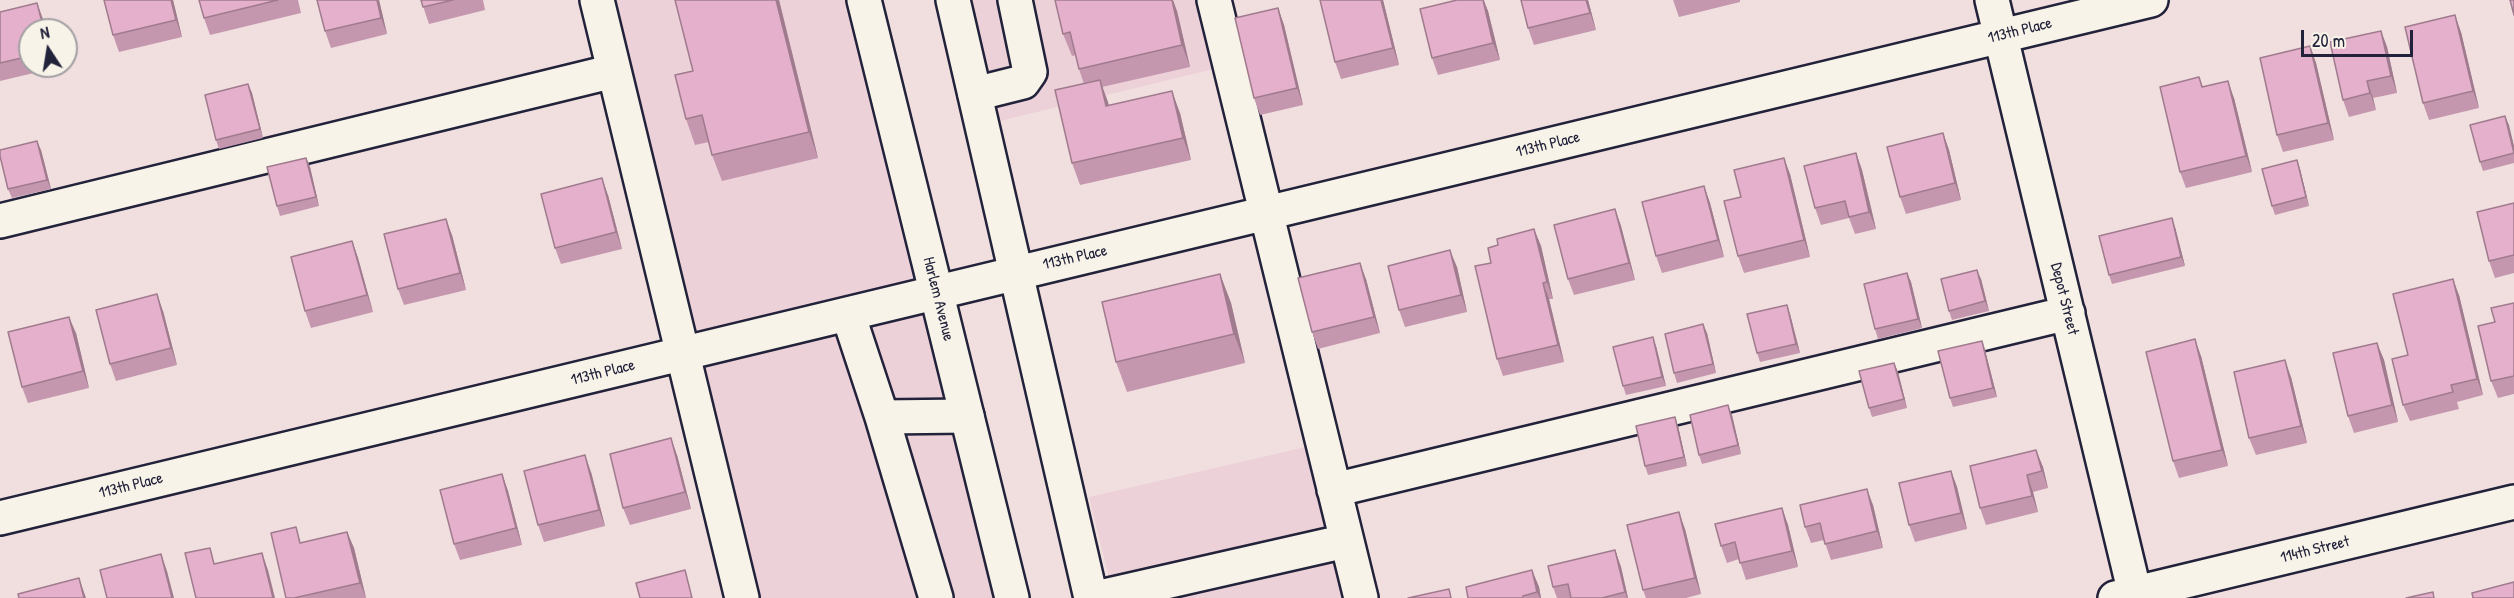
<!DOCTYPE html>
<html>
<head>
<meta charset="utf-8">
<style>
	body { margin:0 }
	#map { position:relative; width:2514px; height:598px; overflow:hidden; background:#f1dfdf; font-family:"Patrick Hand",sans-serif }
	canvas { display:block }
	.north { position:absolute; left:18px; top:18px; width:60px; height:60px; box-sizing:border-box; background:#f7f3e8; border:2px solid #a29fa3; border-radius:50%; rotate:348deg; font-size:16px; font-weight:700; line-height:24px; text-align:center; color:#22223b }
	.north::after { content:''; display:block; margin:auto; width:21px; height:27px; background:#22223b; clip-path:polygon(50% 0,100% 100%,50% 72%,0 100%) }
	.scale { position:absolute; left:2301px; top:30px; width:112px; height:27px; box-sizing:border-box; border:3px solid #22223b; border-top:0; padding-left:8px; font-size:18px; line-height:21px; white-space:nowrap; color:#22223b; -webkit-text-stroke:4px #f7f3e8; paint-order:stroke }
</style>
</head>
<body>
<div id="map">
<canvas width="2514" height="598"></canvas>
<div class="north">N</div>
<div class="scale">20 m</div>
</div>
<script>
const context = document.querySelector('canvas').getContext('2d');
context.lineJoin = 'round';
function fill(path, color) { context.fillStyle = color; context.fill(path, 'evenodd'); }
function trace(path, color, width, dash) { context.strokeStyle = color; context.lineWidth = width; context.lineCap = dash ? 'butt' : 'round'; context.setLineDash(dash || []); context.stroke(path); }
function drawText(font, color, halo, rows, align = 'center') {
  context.font = font + ' "Patrick Hand",sans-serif'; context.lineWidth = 5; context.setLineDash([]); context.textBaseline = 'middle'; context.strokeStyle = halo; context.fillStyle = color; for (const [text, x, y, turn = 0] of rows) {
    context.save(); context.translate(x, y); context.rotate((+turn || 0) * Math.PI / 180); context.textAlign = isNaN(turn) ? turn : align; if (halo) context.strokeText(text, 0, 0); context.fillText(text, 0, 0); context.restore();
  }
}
fill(new Path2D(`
	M597 0H847L993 598H742Z
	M963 0H1214L1230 65 992 123Z
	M1323 443 1361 598H1114L1089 497Z`), '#edd1d9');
const minor = new Path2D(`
	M597 0 742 598
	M1214 0 1361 598
	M1992 0 2136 598
	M975 94 1023 82 1030 72 1015 0
	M0 221 614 71
	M848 314 882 417 967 416
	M882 417 936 598
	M1334 490 2068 313
	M0 518 2151 0
	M1095 598 1346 541
	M2115 598 2514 502`);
const major = new Path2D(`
	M864 0 1012 598
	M953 0 1091 598`);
trace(minor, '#22223b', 38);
trace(major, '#22223b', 38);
trace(minor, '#f7f3e8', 33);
trace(major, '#f7f3e8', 33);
fill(new Path2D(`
	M104 0H173L182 37 119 52 113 35Z
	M199 0H298L301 13 210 35 204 18Z
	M317 0H379L387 34 331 48 325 31Z
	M421 0H483L485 10 429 24Z
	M675 0H779L818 158 722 181 712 155 709 142 695 145 686 119 693 71Z
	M1055 0 1177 11 1190 67 1102 87 1109 106 1180 113 1191 160 1080 185 1072 163 1084 84 1079 69 1076 55 1072 56 1063 34Z
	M1383 0 1399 65 1341 79 1335 62Z
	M1457 0H1484L1488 11 1500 60 1438 75 1432 58Z
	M1588 0 1596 30 1534 45 1528 28Z
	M1673 0H1740V2L1679 17Z
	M1278 8 1284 25 1303 105 1260 115 1254 98Z
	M0 12 43 19 30 30V66H55V68L0 81Z
	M2381 31 2387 47 2397 93 2373 98 2376 110 2349 117 2343 100Z
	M2461 32 2479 108 2429 120 2423 103Z
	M2310 46 2316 63 2334 140 2283 152 2277 135Z
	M2199 77 2203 87 2234 98 2252 172 2186 188 2180 172Z
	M248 84 252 93 263 138 219 149 216 140Z
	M2505 116 2514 146V163L2483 171 2480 162Z
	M1943 133 1949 150 1961 200 1906 214 1900 197Z
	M41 150 51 189 12 198 8 189Z
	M1856 153 1862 170 1876 229 1855 234 1849 218 1821 225 1815 208Z
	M306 158 310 167 319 206 280 216 277 206Z
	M2297 160 2300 169 2309 206 2275 215 2272 206Z
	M1790 174 1810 257 1744 273 1738 256 1741 197Z
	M1704 186 1710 203 1724 257 1662 273 1656 256Z
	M608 195 622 249 561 264 555 248Z
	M2514 204V273L2495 278 2489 261Z
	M1615 209 1621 226 1635 280 1574 295 1568 279Z
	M2175 227 2185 266 2112 284 2109 275Z
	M1534 229 1541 246 1553 299H1549L1564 362 1503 376 1497 359 1498 245Z
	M452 235 466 290 404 305 398 289Z
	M352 241 358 258 373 312 311 328 305 311Z
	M1457 267 1467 312 1405 327 1399 310Z
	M1907 273 1911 282 1922 328 1878 339 1875 329Z
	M1220 274 1231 303 1245 363 1127 392 1116 362Z
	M1366 279 1380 333 1318 349 1312 332Z
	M1981 279 1989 311 1952 320 1949 311Z
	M2459 295 2483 395 2457 402 2459 409 2410 421 2403 405Z
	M2514 303V394L2498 398 2491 381 2495 322Z
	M163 311 177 365 116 381 110 364Z
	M1790 314 1800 353 1760 362 1757 353Z
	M76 333 89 388 28 403 22 387Z
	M1707 333 1716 373 1677 383 1674 373Z
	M1982 341 1985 350 1997 397 1953 407 1950 398Z
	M2377 343 2384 360 2398 422 2354 433 2348 416Z
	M1656 346 1666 386 1626 395 1623 386Z
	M2201 356 2228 466 2179 478 2173 461Z
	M1894 363 1898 372 1907 408 1872 417 1869 408Z
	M2291 377 2307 443 2256 455 2249 438Z
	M1732 415 1741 454 1702 464 1699 455Z
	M1678 426 1687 466 1648 475 1645 466Z
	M2036 450 2043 467 2048 488 2033 492 2038 512 1986 525 1980 508Z
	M677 455 691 509 630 525 623 508Z
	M1951 471 1957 487 1967 529 1915 542 1909 525Z
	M591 472 605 526 544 542 538 525Z
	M502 474 508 491 522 545 460 560 454 544Z
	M1873 505 1883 548 1831 560 1824 540 1811 543 1805 527Z
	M1782 508 1788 525 1798 567 1746 580 1739 559 1727 563 1721 546Z
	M1685 529 1701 594 1686 598H1646L1643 590Z
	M347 532 354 548 366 598H286L302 543Z
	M1615 550 1621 567 1628 598H1557L1553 587Z
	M1532 570 1539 587 1541 598H1468Z`), '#c497af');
fill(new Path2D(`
	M171 0H173L182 37 176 20Z
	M377 0H379L387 34 381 18Z
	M776 0H779L818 158 809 132Z
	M1172 0H1173L1177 11 1190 67 1182 45Z
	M1381 0H1383L1399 65 1393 48Z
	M1483 0 1488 11 1500 60 1493 43Z
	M1586 0H1588L1596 30 1590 13Z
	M37 3 43 19 46 30H44Z
	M1278 8 1284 25 1303 105 1297 88Z
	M2455 15 2461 32 2479 108 2473 91Z
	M2381 31 2387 47 2397 93 2391 76Z
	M2310 46 2316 63 2334 140 2328 123Z
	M1100 80 1108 102 1114 129 1106 106Z
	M2228 81 2234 98 2252 172 2246 156Z
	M2367 81 2373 98 2376 110 2370 93Z
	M248 84 252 93 263 138 260 129Z
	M1172 91 1180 113 1191 160 1183 138Z
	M2505 116 2509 125 2514 146V150Z
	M1943 133 1949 150 1961 200 1955 183Z
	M37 141 41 150 51 189 47 180Z
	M1856 153 1862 170 1876 229 1869 212Z
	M306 158 310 167 319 206 316 197Z
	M1784 158 1790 174 1810 257 1804 240Z
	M2297 160 2300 169 2309 206 2306 197Z
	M602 178 608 195 622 249 616 232Z
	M1704 186 1710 203 1724 257 1718 240Z
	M1615 209 1621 226 1635 280 1629 263Z
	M2172 218 2175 227 2185 266 2181 257Z
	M446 219 452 235 466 290 460 273Z
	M1534 229 1541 246 1553 299 1547 282Z
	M352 241 358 258 373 312 367 295Z
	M1450 250 1457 267 1467 312 1461 295Z
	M1360 263 1366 279 1380 333 1374 317Z
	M1977 270 1981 279 1989 311 1985 301Z
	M1907 273 1911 282 1922 328 1918 319Z
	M1220 274 1231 303 1245 363 1234 334Z
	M2453 279 2459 295 2483 395 2477 379Z
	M1543 283 1549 299 1564 362 1558 345Z
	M157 294 163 311 177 365 171 348Z
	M1787 305 1790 314 1800 353 1796 344Z
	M69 317 76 333 89 388 83 371Z
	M1703 324 1707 333 1716 373 1713 364Z
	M1653 337 1656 346 1666 386 1662 377Z
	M2195 339 2201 356 2228 466 2222 450Z
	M1982 341 1985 350 1997 397 1993 388Z
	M2377 343 2384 360 2398 422 2392 405Z
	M2285 360 2291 377 2307 443 2301 426Z
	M1894 363 1898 372 1907 408 1904 399Z
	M1728 405 1732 415 1741 454 1738 445Z
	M1675 417 1678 426 1687 466 1684 457Z
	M671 438 677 455 691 509 685 492Z
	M2036 450 2043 467 2048 488 2042 471Z
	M585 455 591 472 605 526 599 510Z
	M1951 471 1957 487 1967 529 1961 513Z
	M502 474 508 491 522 545 516 528Z
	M2027 475 2033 492 2038 512 2032 496Z
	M1867 489 1873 505 1883 548 1877 531Z
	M1782 508 1788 525 1798 567 1792 551Z
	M1679 512 1685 529 1701 594 1695 578Z
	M347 532 354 548 366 598 360 583Z
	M1615 550 1621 567 1628 598H1627L1625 592Z
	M262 553 268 570 275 598H273Z
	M161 554 167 571 174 598H172Z
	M1532 570 1539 587 1541 598H1540L1537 592Z
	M79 578 85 595 86 598H84Z`), '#a07b8e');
const building = new Path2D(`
	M104 0H171L176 20 113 35Z
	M199 0H278L204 18Z
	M317 0H377L381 18 325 31Z
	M421 0H453L423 7Z
	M675 0H776L809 132 712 155 702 115 686 119 675 75 693 71Z
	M1055 0H1172L1182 45 1079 69 1070 32 1063 34Z
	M1320 0H1381L1393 48 1335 62Z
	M1457 0H1483L1493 43 1432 58 1420 9Z
	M1521 0H1586L1590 13 1528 28Z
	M2510 0H2514V15Z
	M37 3 44 30H30V56L0 63V12Z
	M1278 8 1297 88 1254 98 1235 18Z
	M2455 15 2473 91 2423 103 2405 27Z
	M2381 31 2391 76 2367 81 2370 93 2343 100 2330 42Z
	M2310 46 2328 123 2277 135 2260 58Z
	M2199 77 2202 87 2228 81 2246 156 2180 172 2160 87Z
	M1100 80 1106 106 1172 91 1183 138 1072 163 1055 90Z
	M248 84 260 129 216 140 205 95Z
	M2505 116 2514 153 2480 162 2470 125Z
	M1943 133 1955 183 1900 197 1887 147Z
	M37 141 47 180 8 189 0 156V150Z
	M1856 153 1869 212 1849 217 1845 201 1815 208 1804 166Z
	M306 158 316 197 277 206 267 167Z
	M1784 158 1804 240 1738 256 1724 201 1741 197 1734 170Z
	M2297 160 2306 197 2272 206 2262 169Z
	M602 178 616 232 555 248 541 194Z
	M1704 186 1718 240 1656 256 1642 202Z
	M2514 203V255L2489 261 2477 212Z
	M1615 209 1629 263 1568 279 1554 225Z
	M2172 218 2181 257 2109 275 2099 236Z
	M446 219 460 273 398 289 384 234Z
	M1534 229 1547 282 1543 283 1558 345 1497 359 1475 266 1491 263 1488 248 1498 245 1497 239Z
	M352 241 367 295 305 311 291 257Z
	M1450 250 1461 295 1399 310 1388 266Z
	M1360 263 1374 317 1312 332 1298 278Z
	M1977 270 1985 301 1949 311 1941 279Z
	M1907 273 1918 319 1875 329 1864 284Z
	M1220 274 1234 334 1116 362 1102 302Z
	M2453 279 2477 379 2451 385 2453 392 2403 405 2392 359 2408 355 2393 294Z
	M157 294 171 348 110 364 96 310Z
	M2514 303V376L2491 381 2478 326 2495 322 2491 308Z
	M1787 305 1796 344 1757 353 1747 314Z
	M69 317 83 371 22 387 8 332Z
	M1703 324 1713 364 1674 373 1665 334Z
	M1653 337 1662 377 1623 386 1613 347Z
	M2195 339 2222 450 2173 461 2146 352Z
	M1982 341 1993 388 1950 398 1938 351Z
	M2377 343 2392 405 2348 416 2333 353Z
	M2285 360 2301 426 2249 438 2234 372Z
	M1894 363 1904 399 1869 408 1859 371Z
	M1728 405 1738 445 1699 455 1690 415Z
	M1675 417 1684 457 1645 466 1636 426Z
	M671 438 685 492 623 508 610 454Z
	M2036 450 2042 471 2027 475 2032 496 1980 508 1970 466Z
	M585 455 599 510 538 525 524 471Z
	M1951 471 1961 513 1909 525 1899 483Z
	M502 474 516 528 454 544 440 490Z
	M1867 489 1877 531 1825 544 1820 523 1805 527 1800 505Z
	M1782 508 1792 551 1740 563 1735 542 1721 546 1715 524Z
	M1679 512 1695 578 1643 590 1627 525Z
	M296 527 300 543 347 532 360 583 294 598H286L271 533Z
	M210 548 214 564 262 553 273 598H196L185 553Z
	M1615 550 1625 592 1602 598H1571L1568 584 1553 587 1548 566Z
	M161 554 172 598H107L100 570Z
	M685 570 692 598H640L636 583Z
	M1532 570 1537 592 1523 596V598H1468L1466 587Z
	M79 578 84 598H19L18 594Z
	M2514 582V598H2473L2472 593Z
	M1449 589 1451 598H1408Z
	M2433 592 2434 598H2406Z`);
fill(building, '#e4b0cb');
trace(building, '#a07b8e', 1.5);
drawText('16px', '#22223b', '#f7f3e8', [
	["113th Place",2020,31,-14],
	["113th Place",1548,145,-14],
	["113th Place",1075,258,-13],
	["Harlem Avenue",938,299,76],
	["Depot Street",2064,299,76],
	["113th Place",603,373,-14],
	["113th Place",131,486,-14],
	["114th Street",2315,550,-14]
]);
</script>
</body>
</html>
